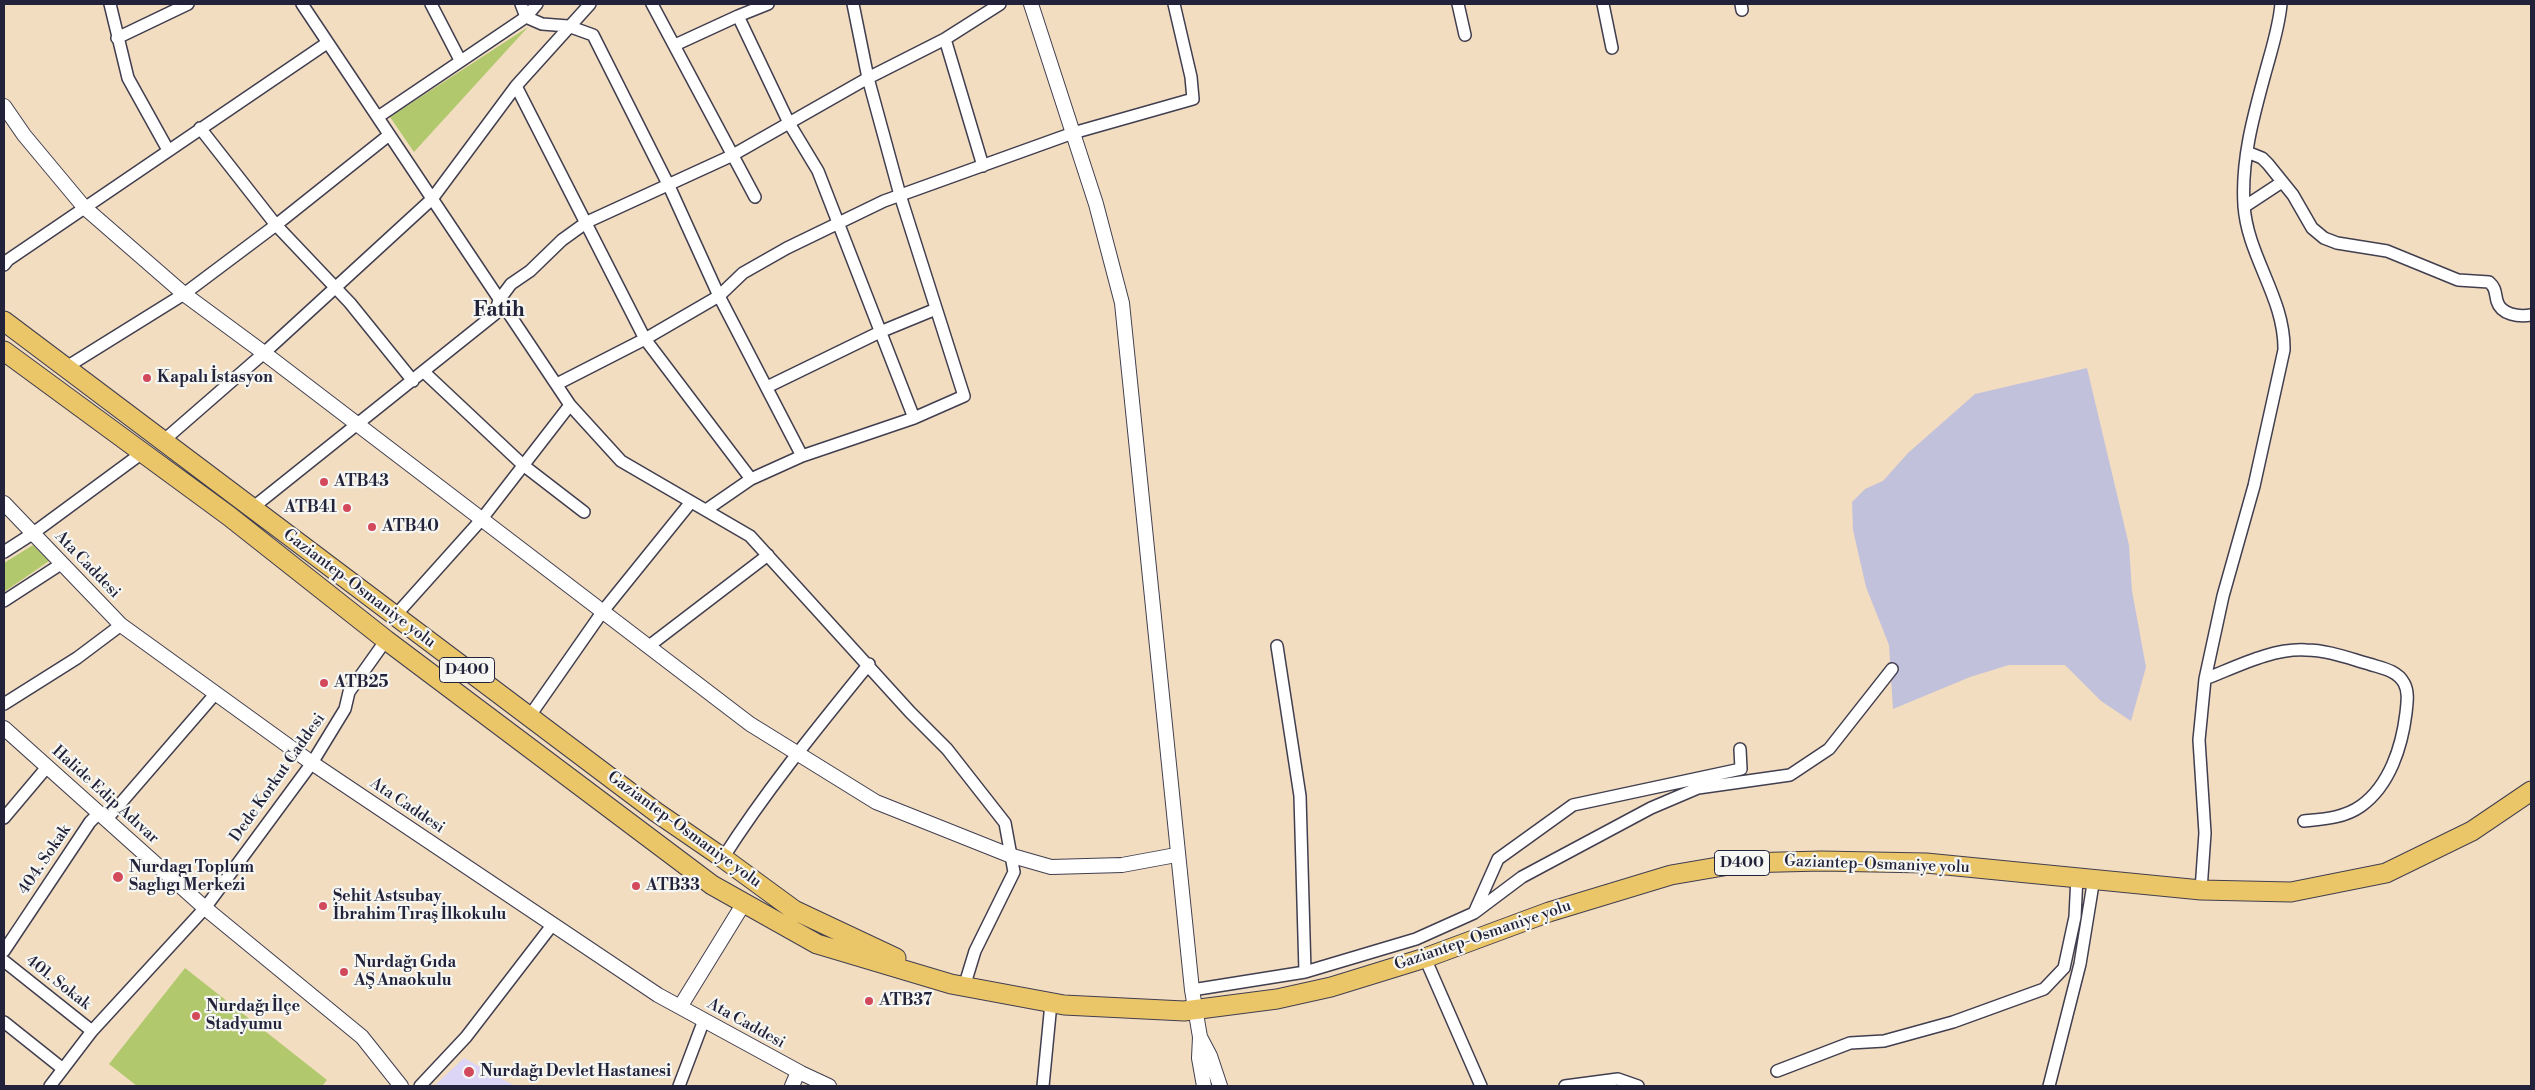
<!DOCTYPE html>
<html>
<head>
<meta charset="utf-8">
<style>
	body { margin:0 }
	#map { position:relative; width:2535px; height:1090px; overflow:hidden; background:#f2ddc1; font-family:"Libre Bodoni",serif }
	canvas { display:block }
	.frame { position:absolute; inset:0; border:5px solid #22223b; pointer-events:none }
</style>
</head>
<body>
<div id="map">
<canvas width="2535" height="1090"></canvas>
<div class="frame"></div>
</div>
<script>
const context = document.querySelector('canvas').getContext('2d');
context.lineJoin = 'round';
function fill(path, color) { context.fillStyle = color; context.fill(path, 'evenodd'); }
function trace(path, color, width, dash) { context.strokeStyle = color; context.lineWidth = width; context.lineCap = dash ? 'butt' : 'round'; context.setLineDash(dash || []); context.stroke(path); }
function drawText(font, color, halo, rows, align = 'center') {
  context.font = font + ' "Libre Bodoni",serif'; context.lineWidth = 4.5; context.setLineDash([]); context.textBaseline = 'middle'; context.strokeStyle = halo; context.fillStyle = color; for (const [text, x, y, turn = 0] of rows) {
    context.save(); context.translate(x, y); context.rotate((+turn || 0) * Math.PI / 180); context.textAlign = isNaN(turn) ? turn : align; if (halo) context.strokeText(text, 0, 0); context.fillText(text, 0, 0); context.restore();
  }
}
fill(new Path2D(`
	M464 1058 515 1086H434Z`), '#dcd5f6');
fill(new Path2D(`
	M2087 368 2129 545 2132 591 2146 667 2131 721 2101 701 2065 665H2009L1970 677 1893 709 1889 645 1866 587 1853 530 1852 502 1865 489 1883 481 1908 453 1975 394Z`), '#c2c1dc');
fill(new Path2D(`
	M528 27 414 152 390 117Z
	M33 545 49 561 4 592V563Z
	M185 968 327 1080 322 1086H137L109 1064Z`), '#b1c86d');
const minor = new Path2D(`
	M110 4 128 78 168 150
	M302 4 570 405 621 461 750 536 910 712 947 749 1005 823 1014 872 975 951 964 987
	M431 4 460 60
	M521 4 526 17 542 24 568 26 593 35 669 186 719 296 802 456 914 418 964 396 900 195 868 78 853 4
	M652 4 755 197
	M768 4 738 16 789 123 818 171 914 418
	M1458 4 1465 35
	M1603 4 1612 48
	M1741 4 1742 10
	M117 38 188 4
	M945 39 983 166
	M675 45 738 16
	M516 86 645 339 751 479
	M378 117 526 17 537 4
	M200 128 276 225 350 303 413 381
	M2247 152 2262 158 2268 164 2293 195 2312 228 2324 238 2337 243 2387 251 2458 280 2489 282C2496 288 2495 293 2497 301 2501 315 2519 317 2531 315
	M2244 207 2282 182
	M4 265 8 260 327 43
	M65 368 184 294 276 225 389 135
	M424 372 523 465 584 512
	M557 384 645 339 719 296 743 273 787 248 884 201 1073 133 1193 99 1191 77 1174 4
	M767 387 880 332 936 309
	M163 441 264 353 432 199 516 86 590 4
	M251 509 495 314 499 300 511 284 530 271 562 240 587 222 731 156 868 78 945 39 1000 4
	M706 510 751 479 802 456
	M4 552 32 534 142 453
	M4 601 61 564
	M395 616 481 520 570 405
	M649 646 768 555
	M1277 646 1300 796 1305 972 1416 939 1474 913 1522 877 1651 808 1698 788 1790 775 1829 749 1892 669
	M2205 679C2236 667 2272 648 2306 650 2327 650 2348 658 2369 664 2381 668 2397 670 2404 683 2409 692 2407 703 2406 713 2402 746 2390 785 2361 806 2344 818 2324 819 2304 821
	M4 704 77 658 121 625
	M529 717 603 611 691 502
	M4 818 47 767
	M107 819 216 693
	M723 858C767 789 818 727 869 664
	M2201 890 2205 833 2199 740 2205 679 2223 596 2254 486 2284 350C2285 298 2247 256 2244 205 2241 159 2254 114 2266 70 2272 48 2279 27 2281 4
	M1474 913 1498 859 1573 805 1741 769 1740 749
	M4 951 90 822 99 813
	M1425 958 1481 1086
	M4 961 92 1031
	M1192 990 1305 972
	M4 1022 63 1069
	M1777 1071 1850 1043 1884 1041 1953 1022 2044 989 2064 968 2075 917 2077 876
	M50 1086 92 1031 205 908 312 763 345 709 349 692 386 640
	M420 1086 466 1037 553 924
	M679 1086 704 1020
	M1043 1086 1051 1003
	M1565 1086 1618 1079 1638 1086
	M2049 1086 2080 964 2094 878`);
const tertiary = new Path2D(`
	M1031 4 1096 204 1122 303 1192 990 1200 1037 1210 1056 1220 1086
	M4 106 24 135 84 207 184 294 264 353 750 724 876 802 1009 855 1051 867 1122 865 1176 855
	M4 503 121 625 312 763 658 995 801 1073 829 1086
	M4 728 205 908 362 1037 401 1086
	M680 1007 744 903
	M1200 1037 1199 1058 1204 1086
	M792 1086 798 1072`);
const trunk = new Path2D(`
	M4 321 656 812 723 858 794 910 896 958
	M4 351 229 516 386 640 712 885 817 944 951 984 1064 1005 1184 1011 1277 999 1331 987 1425 958 1549 912 1671 875 1741 863 1822 861 1926 863 2201 890 2291 892 2386 873 2472 831 2531 791`);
trace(minor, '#413e4f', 14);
trace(tertiary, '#413e4f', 16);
trace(trunk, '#413e4f', 21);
trace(minor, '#fff', 11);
trace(tertiary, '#fff', 14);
trace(trunk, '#ebc669', 19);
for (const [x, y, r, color] of [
	[147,378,5,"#d1495b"],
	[324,482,5,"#d1495b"],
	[347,508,5,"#d1495b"],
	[372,527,5,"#d1495b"],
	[324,683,5,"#d1495b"],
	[118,877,6,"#d1495b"],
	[636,886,5,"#d1495b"],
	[323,906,5,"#d1495b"],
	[344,972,5,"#d1495b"],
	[869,1001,5,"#d1495b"],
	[196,1016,5,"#d1495b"],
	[469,1072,6,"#d1495b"]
]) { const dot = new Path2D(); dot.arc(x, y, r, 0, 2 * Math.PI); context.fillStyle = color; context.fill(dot); trace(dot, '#f6f6f2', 2); }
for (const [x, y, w] of [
	[467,670,55],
	[1742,863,55]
]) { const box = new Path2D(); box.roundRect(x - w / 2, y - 12.5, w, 25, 4); context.fillStyle = '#f6f6f2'; context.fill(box); trace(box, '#22223b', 1); }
drawText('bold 15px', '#22223b', null, [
	["D400",467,670],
	["D400",1742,863]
]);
drawText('bold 16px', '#22223b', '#f6f6f2', [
	["Kapalı İstasyon",157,378],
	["ATB43",334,482],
	["ATB41",337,508,"right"],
	["ATB40",382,527],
	["ATB25",334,683],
	["Nurdagı Toplum",129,868],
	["Saglıgı Merkezi",129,886],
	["ATB33",646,886],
	["Şehit Astsubay",333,897],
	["İbrahim Tıraş İlkokulu",333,915],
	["Nurdağı Gıda",354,963],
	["AŞ Anaokulu",354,981],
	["ATB37",879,1001],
	["Nurdağı İlçe",206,1007],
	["Stadyumu",206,1025],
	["Nurdağı Devlet Hastanesi",480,1072]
], 'left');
drawText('16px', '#22223b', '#f6f6f2', [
	["Ata Caddesi",87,565,46],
	["Gaziantep-Osmaniye yolu",359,589,37],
	["Dede Korkut Caddesi",278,778,-55],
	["Halide Edip Adıvar",105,795,42],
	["Ata Caddesi",407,806,34],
	["Gaziantep-Osmaniye yolu",684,830,36],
	["404. Sokak",45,860,-56],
	["Gaziantep-Osmaniye yolu",1877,865,2],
	["Gaziantep-Osmaniye yolu",1483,936,-19],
	["401. Sokak",58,983,38],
	["Ata Caddesi",746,1024,29]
]);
drawText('bold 21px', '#22223b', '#f6f6f2', [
	["Fatih",499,311]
]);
</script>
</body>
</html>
